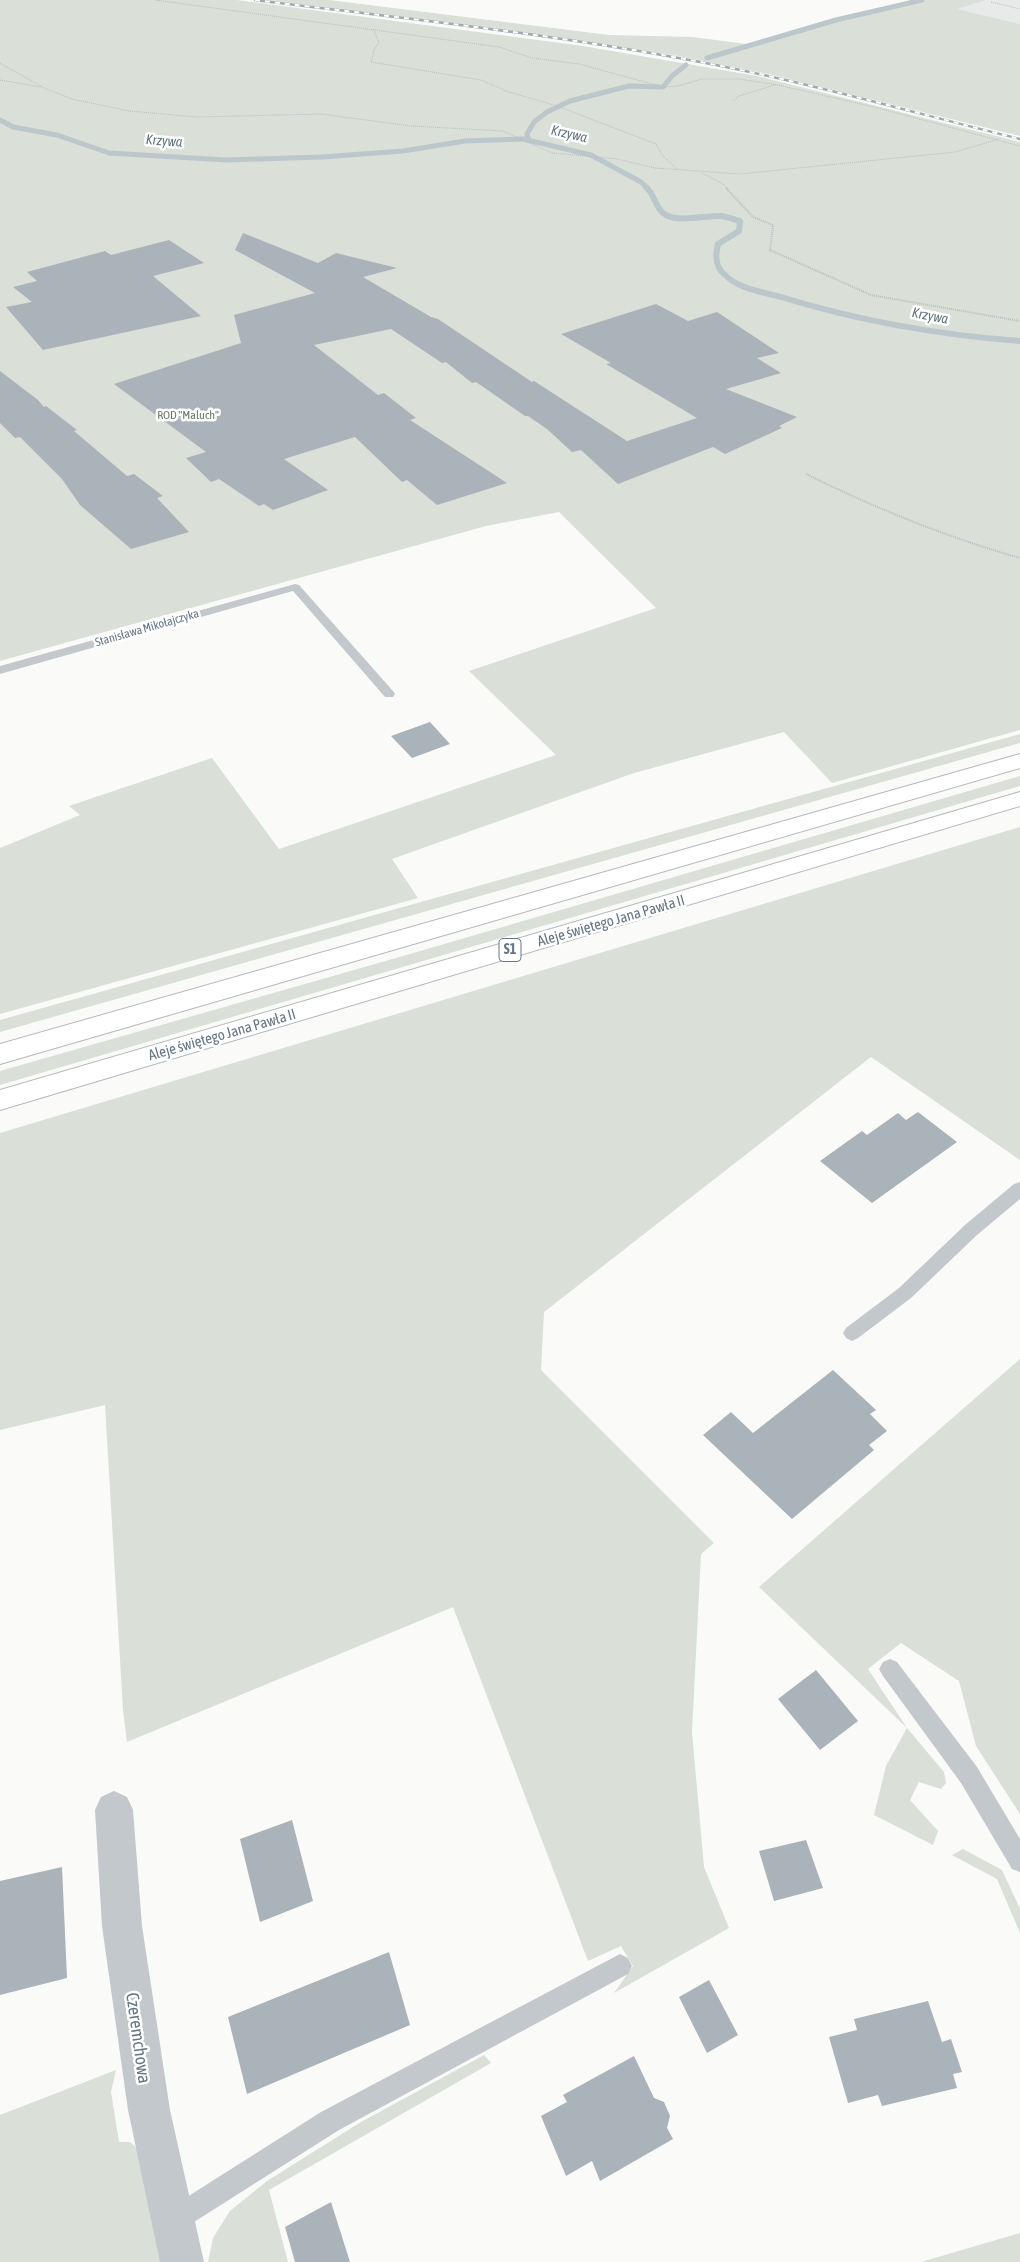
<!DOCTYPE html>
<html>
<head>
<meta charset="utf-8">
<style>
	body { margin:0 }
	canvas { display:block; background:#fafaf8 }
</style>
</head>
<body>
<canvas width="1020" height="2262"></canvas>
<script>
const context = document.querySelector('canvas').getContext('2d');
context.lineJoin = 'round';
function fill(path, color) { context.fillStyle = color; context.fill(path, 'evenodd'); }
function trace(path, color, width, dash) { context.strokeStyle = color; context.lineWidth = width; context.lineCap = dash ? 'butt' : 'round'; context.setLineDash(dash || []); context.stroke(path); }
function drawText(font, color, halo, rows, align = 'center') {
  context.font = font + ' "Asap Condensed",sans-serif'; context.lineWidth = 5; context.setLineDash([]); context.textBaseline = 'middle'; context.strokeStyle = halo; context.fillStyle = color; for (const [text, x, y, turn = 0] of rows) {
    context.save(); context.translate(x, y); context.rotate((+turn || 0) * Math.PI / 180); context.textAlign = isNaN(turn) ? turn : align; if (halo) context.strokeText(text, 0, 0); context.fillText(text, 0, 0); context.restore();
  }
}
fill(new Path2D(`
	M987 0H1020V24L956 9Z`), '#e8e9e9');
fill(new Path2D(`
	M0 0H237L583 46 757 76 1020 142V730L832 783 784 732 634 773 392 859 418 898 0 1014V848L80 815 69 806 212 758 279 849 556 755 469 671 656 608 559 512 486 526 0 661Z
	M270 0H329L609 35 692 37 754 45 838 21 926 0H987L957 9 1020 24V136L769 74 673 55Z
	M1020 734V743L0 1032V1020Z
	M1020 776V786L0 1085V1071L410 954Z
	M1020 827V1160L871 1057 544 1312 541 1370 714 1543 701 1554 692 1732 704 1867 729 1928 614 1993 633 1966 621 1946 588 1961 453 1607 127 1742 123 1710 105 1405 0 1430V1133Z
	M1020 1359V1814L976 1746 959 1681 901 1643 868 1669 907 1728 944 1772 946 1783 941 1789 919 1782 910 1800 938 1831 933 1845 874 1815 886 1766 907 1728 759 1587Z
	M963 1849 1002 1870 1020 1909V1933L997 1879 952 1855Z
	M484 2055 491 2063 269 2190 288 2262H208L213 2238 230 2211 267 2181 361 2122Z
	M116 2070 111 2092 119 2142H130L142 2153 166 2262H0V2115Z
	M1020 2233V2262H921Z`), '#dadfd7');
trace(new Path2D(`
	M707 58 836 20 922 0
	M0 120 13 127 57 135 109 153 226 160 322 157 403 151 465 141 523 139 591 155 641 182 648 189
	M529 140 527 134 534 122 547 112 570 101 629 86 663 87 672 76 686 65`), '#bbc7cb', 5);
trace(new Path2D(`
	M647 188C655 196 655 206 663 213 676 224 706 215 721 216 727 217 734 219 740 221L739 231 718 244C715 256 715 267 725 275 739 289 762 292 781 297 859 321 939 335 1020 341`), '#bbc7cb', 6);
fill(new Path2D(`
	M243 233 318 263 336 253 397 268 363 277 431 317 438 319 532 382 534 381 627 441 697 418 606 364 611 363 561 334 656 304 688 321 717 312 779 353 757 358 781 373 726 389 797 417 779 426 782 428 725 454 713 447 618 484 581 450 572 452 547 429 528 416H525L476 382 472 383 446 362 442 363 391 329 314 345 378 395 384 393 416 418 410 420 507 483 437 505 407 480 402 482 355 437 284 459 328 490 273 510 264 504 259 506 219 479 211 482 186 458 206 452 114 384 241 343 234 315 315 293 235 250Z
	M169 240 204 263 153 276 201 316 43 350 6 307 32 302 13 287 37 281 27 272 105 251 111 255Z
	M0 371 38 400 44 407 46 406 77 430 74 431 127 476 134 474 163 496 157 498 189 532 131 549 80 505 62 479 20 437 15 438 0 423Z
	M430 722 450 744 412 758 391 736Z
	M918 1112 957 1142 872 1203 820 1161 862 1131 867 1135 898 1113 906 1120Z
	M833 1370 876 1410 870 1414 887 1431 869 1445 874 1450 792 1519 703 1435 731 1412 753 1433Z
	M816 1670 858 1721 820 1750 778 1699Z
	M292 1820 313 1901 260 1922 240 1839Z
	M806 1840 823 1888 774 1901 759 1851Z
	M62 1867 67 1978 0 1995V1881Z
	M389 1952 410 2025 247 2094 228 2017Z
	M709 1980 738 2035 707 2053 679 1997Z
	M928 2001 942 2042 951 2039 962 2072 953 2074 957 2088 882 2106 878 2095 848 2103 829 2037 857 2030 854 2019Z
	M634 2056 654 2098 664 2102 670 2116 667 2128 673 2139 600 2181 592 2161 566 2176 541 2116 567 2102 563 2095Z
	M331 2202 350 2262H295L285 2227Z`), '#aab3b9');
const motorway = new Path2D(`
	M1020 754V768L0 1064V1044Z
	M1020 792V806L0 1110V1090Z`);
trace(motorway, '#b4b9bd', 2);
trace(new Path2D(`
	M155 0 499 47 532 58 579 64 663 87 678 86 702 79H739L778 85 878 108 1020 146
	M991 2 1020 9
	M373 29 379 42 374 50 371 62 481 80 509 92 557 106 656 144 662 155 677 169
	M0 63 44 88 72 99 129 111 197 117 321 114 411 126 503 131 552 153 617 159 655 168 740 174 955 152 999 139
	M0 80 41 87
	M733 101 739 96 775 85
	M702 173 723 184 728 189`), '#bbbfc2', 1, [1, 1]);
trace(new Path2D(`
	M726 188 753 217 773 225 770 250 871 295 1020 321
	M806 474C875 508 946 537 1020 558`), '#bbbfc2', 2, [1, 1]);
fill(new Path2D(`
	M295 584 299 585 393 691 395 694 393 697H385L293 591 0 674V666Z
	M1020 1182V1199L977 1235 911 1298 858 1338 852 1341 846 1338 843 1333 846 1328 899 1288 965 1225 1014 1184Z
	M890 1659 897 1662 977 1767 1020 1839V1872L1012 1869 961 1783 883 1676 879 1669 883 1662Z
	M620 1954 628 1958 632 1966 628 1974 339 2130 183 2229 174 2233 165 2229 161 2220 165 2211 321 2112Z`), '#c3c8cc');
fill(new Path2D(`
	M114 1791 127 1797 133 1810 142 1926 170 2110 204 2262H160L128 2110 102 1926 95 1810 101 1797Z`), '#c3c8cc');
fill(motorway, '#fff');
const rail = new Path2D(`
	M255 0C409 19 564 35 716 65 818 85 919 114 1020 139`);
trace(rail, '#a2aab0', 2.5);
trace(rail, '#fff', 2, [5]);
drawText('12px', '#687a64', '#fff', [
	["ROD \"Maluch\"",188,415]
]);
drawText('12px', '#657683', '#fff', [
	["Stanisława Mikołajczyka",147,628,-16]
]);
drawText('italic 14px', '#60757c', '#fff', [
	["Krzywa",569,134,13],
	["Krzywa",164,141,4],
	["Krzywa",930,316,11]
]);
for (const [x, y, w] of [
	[510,950,22]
]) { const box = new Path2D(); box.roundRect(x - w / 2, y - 11.5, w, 23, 4); context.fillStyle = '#fff'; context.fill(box); trace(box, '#657683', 1); }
drawText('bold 14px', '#657683', null, [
	["S1",510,950]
]);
drawText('15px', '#657683', '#fff', [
	["Aleje świętego Jana Pawła II",611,921,-16],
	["Aleje świętego Jana Pawła II",222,1035,-16]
]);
drawText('18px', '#657683', '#fff', [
	["Czeremchowa",138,2038,82]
]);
</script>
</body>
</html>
